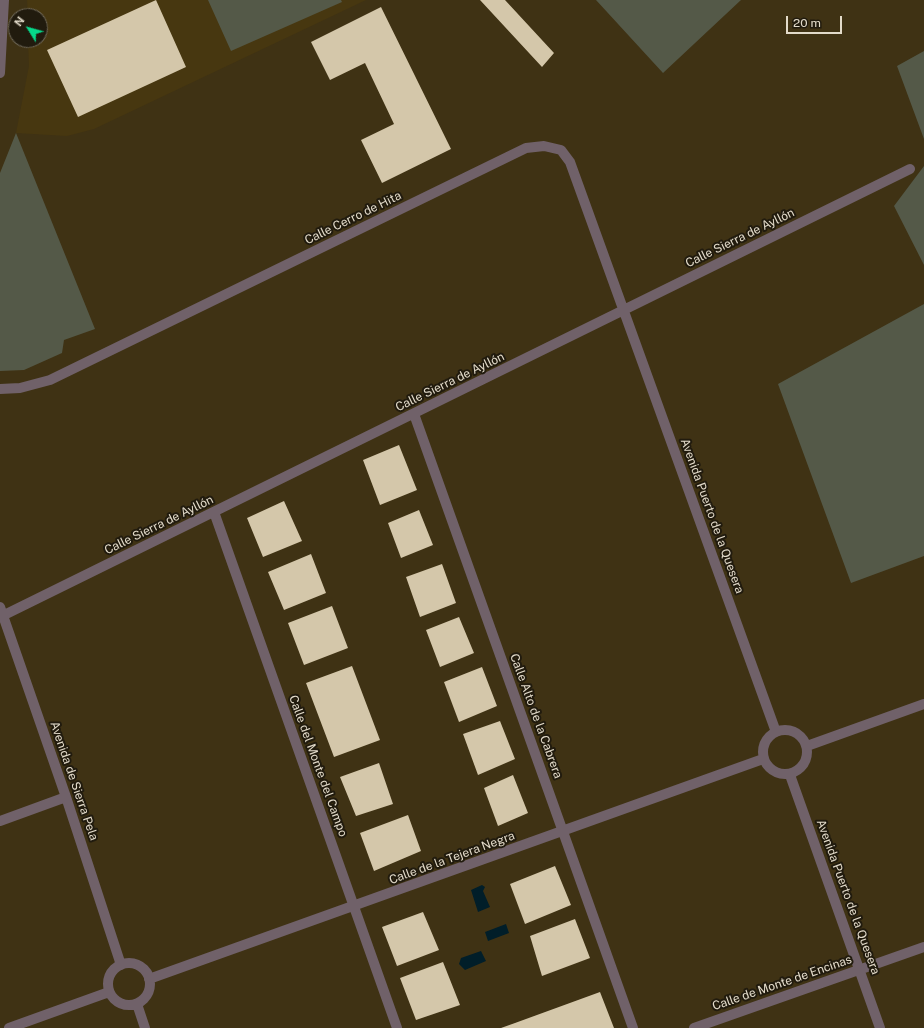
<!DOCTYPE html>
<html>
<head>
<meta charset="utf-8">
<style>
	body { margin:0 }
	#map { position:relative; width:924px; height:1028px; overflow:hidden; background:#3f3214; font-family:"Public Sans",sans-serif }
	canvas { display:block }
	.north { position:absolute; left:8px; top:8px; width:40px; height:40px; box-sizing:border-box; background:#211b0e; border:1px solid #6f6859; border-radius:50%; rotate:307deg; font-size:11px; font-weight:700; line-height:16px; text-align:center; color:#e3dbca }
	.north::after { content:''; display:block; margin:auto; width:14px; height:18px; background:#06d98b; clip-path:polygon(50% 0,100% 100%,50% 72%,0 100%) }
	.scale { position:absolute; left:786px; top:16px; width:56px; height:18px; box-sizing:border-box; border:2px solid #e3dbca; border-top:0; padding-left:5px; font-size:12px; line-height:14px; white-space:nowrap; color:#e3dbca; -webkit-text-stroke:3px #211b0e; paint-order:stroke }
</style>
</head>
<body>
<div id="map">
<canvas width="924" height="1028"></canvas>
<div class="north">N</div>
<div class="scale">20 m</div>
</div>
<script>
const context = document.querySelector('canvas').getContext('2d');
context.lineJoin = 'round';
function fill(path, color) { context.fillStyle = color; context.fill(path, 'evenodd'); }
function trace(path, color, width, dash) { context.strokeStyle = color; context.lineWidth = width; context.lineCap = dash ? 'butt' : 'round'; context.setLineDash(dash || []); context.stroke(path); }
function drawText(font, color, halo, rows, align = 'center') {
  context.font = font + ' "Public Sans",sans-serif'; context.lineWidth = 4; context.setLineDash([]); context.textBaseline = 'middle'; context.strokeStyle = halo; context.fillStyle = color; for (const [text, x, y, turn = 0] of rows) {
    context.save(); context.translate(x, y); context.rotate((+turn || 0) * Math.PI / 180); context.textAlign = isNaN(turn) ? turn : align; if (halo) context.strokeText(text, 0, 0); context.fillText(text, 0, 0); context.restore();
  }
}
fill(new Path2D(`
	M27 0H366L94 129 67 136 16 133 29 66 28 40H40V16H28Z`), '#473710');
fill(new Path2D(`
	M208 0H341L342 2 231 51Z
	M596 0H741L663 73Z
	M924 51V139L897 66Z
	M16 133 95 329 64 340 62 353 24 370 0 371V173Z
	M924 166V265L894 206Z
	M924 304V556L851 583 778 384Z`), '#545948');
fill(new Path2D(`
	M482 885 485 887 483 891 490 907 478 912 471 890Z
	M506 924 509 933 488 941 485 932Z
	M481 951 486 961 465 970 459 964 461 958Z`), '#011e29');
fill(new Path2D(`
	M156 0 186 67 78 117 47 50Z
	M480 0H505L554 53 542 67Z
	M381 7 451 149 382 183 361 140 394 124 365 63 330 80 311 42Z
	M399 445 417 490 380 505 363 460Z
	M284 501 302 541 263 557 247 518Z
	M419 510 433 545 401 558 388 523Z
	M311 554 326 593 284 610 268 572Z
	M442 564 456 603 420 617 406 577Z
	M332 606 348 648 304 665 288 623Z
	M459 617 474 653 440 667 426 630Z
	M352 666 380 740 334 757 306 683Z
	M482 667 497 706 459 722 444 682Z
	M500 721 515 759 478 775 463 734Z
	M379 763 393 804 356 816 340 777Z
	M513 775 528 813 498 826 484 788Z
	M408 815 421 851 374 871 360 833Z
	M555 866 571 905 525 924 510 884Z
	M423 912 439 950 397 966 382 927Z
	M575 919 590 958 542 976 530 936Z
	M443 962 460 1005 416 1020 400 978Z
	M600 992 614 1028H501L515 1023Z`), '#d4c7aa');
trace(new Path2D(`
	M0 73 4 0
	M0 389 20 388 50 380 526 148 544 146 561 150 570 162 776 732
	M414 414 633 1028
	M214 512 397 1028
	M0 607 66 797 121 965
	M0 617 910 169
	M763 752a22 22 0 1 1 44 0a22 22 0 1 1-44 0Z
	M807 746 924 704
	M790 775 880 1028
	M0 821 66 797
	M108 984a21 21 0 1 1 42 0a21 21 0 1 1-42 0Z
	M149 979 763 759
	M137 1004 145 1028
	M9 1028 109 992
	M694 1028 924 947`), '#706169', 10);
drawText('12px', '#e3dbca', '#211b0e', [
	["Calle Cerro de Hita",353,218,-26],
	["Calle Sierra de Ayllón",740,238,-26],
	["Calle Sierra de Ayllón",450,382,-26],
	["Avenida Puerto de la Quesera",712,516,70],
	["Calle Sierra de Ayllón",159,525,-26],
	["Calle Alto de la Cabrera",536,716,70],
	["Calle del Monte del Campo",318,766,70],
	["Avenida de Sierra Pela",74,781,71],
	["Calle de la Tejera Negra",452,858,-20],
	["Avenida Puerto de la Quesera",848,897,70],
	["Calle de Monte de Encinas",782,983,-19]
]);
</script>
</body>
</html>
